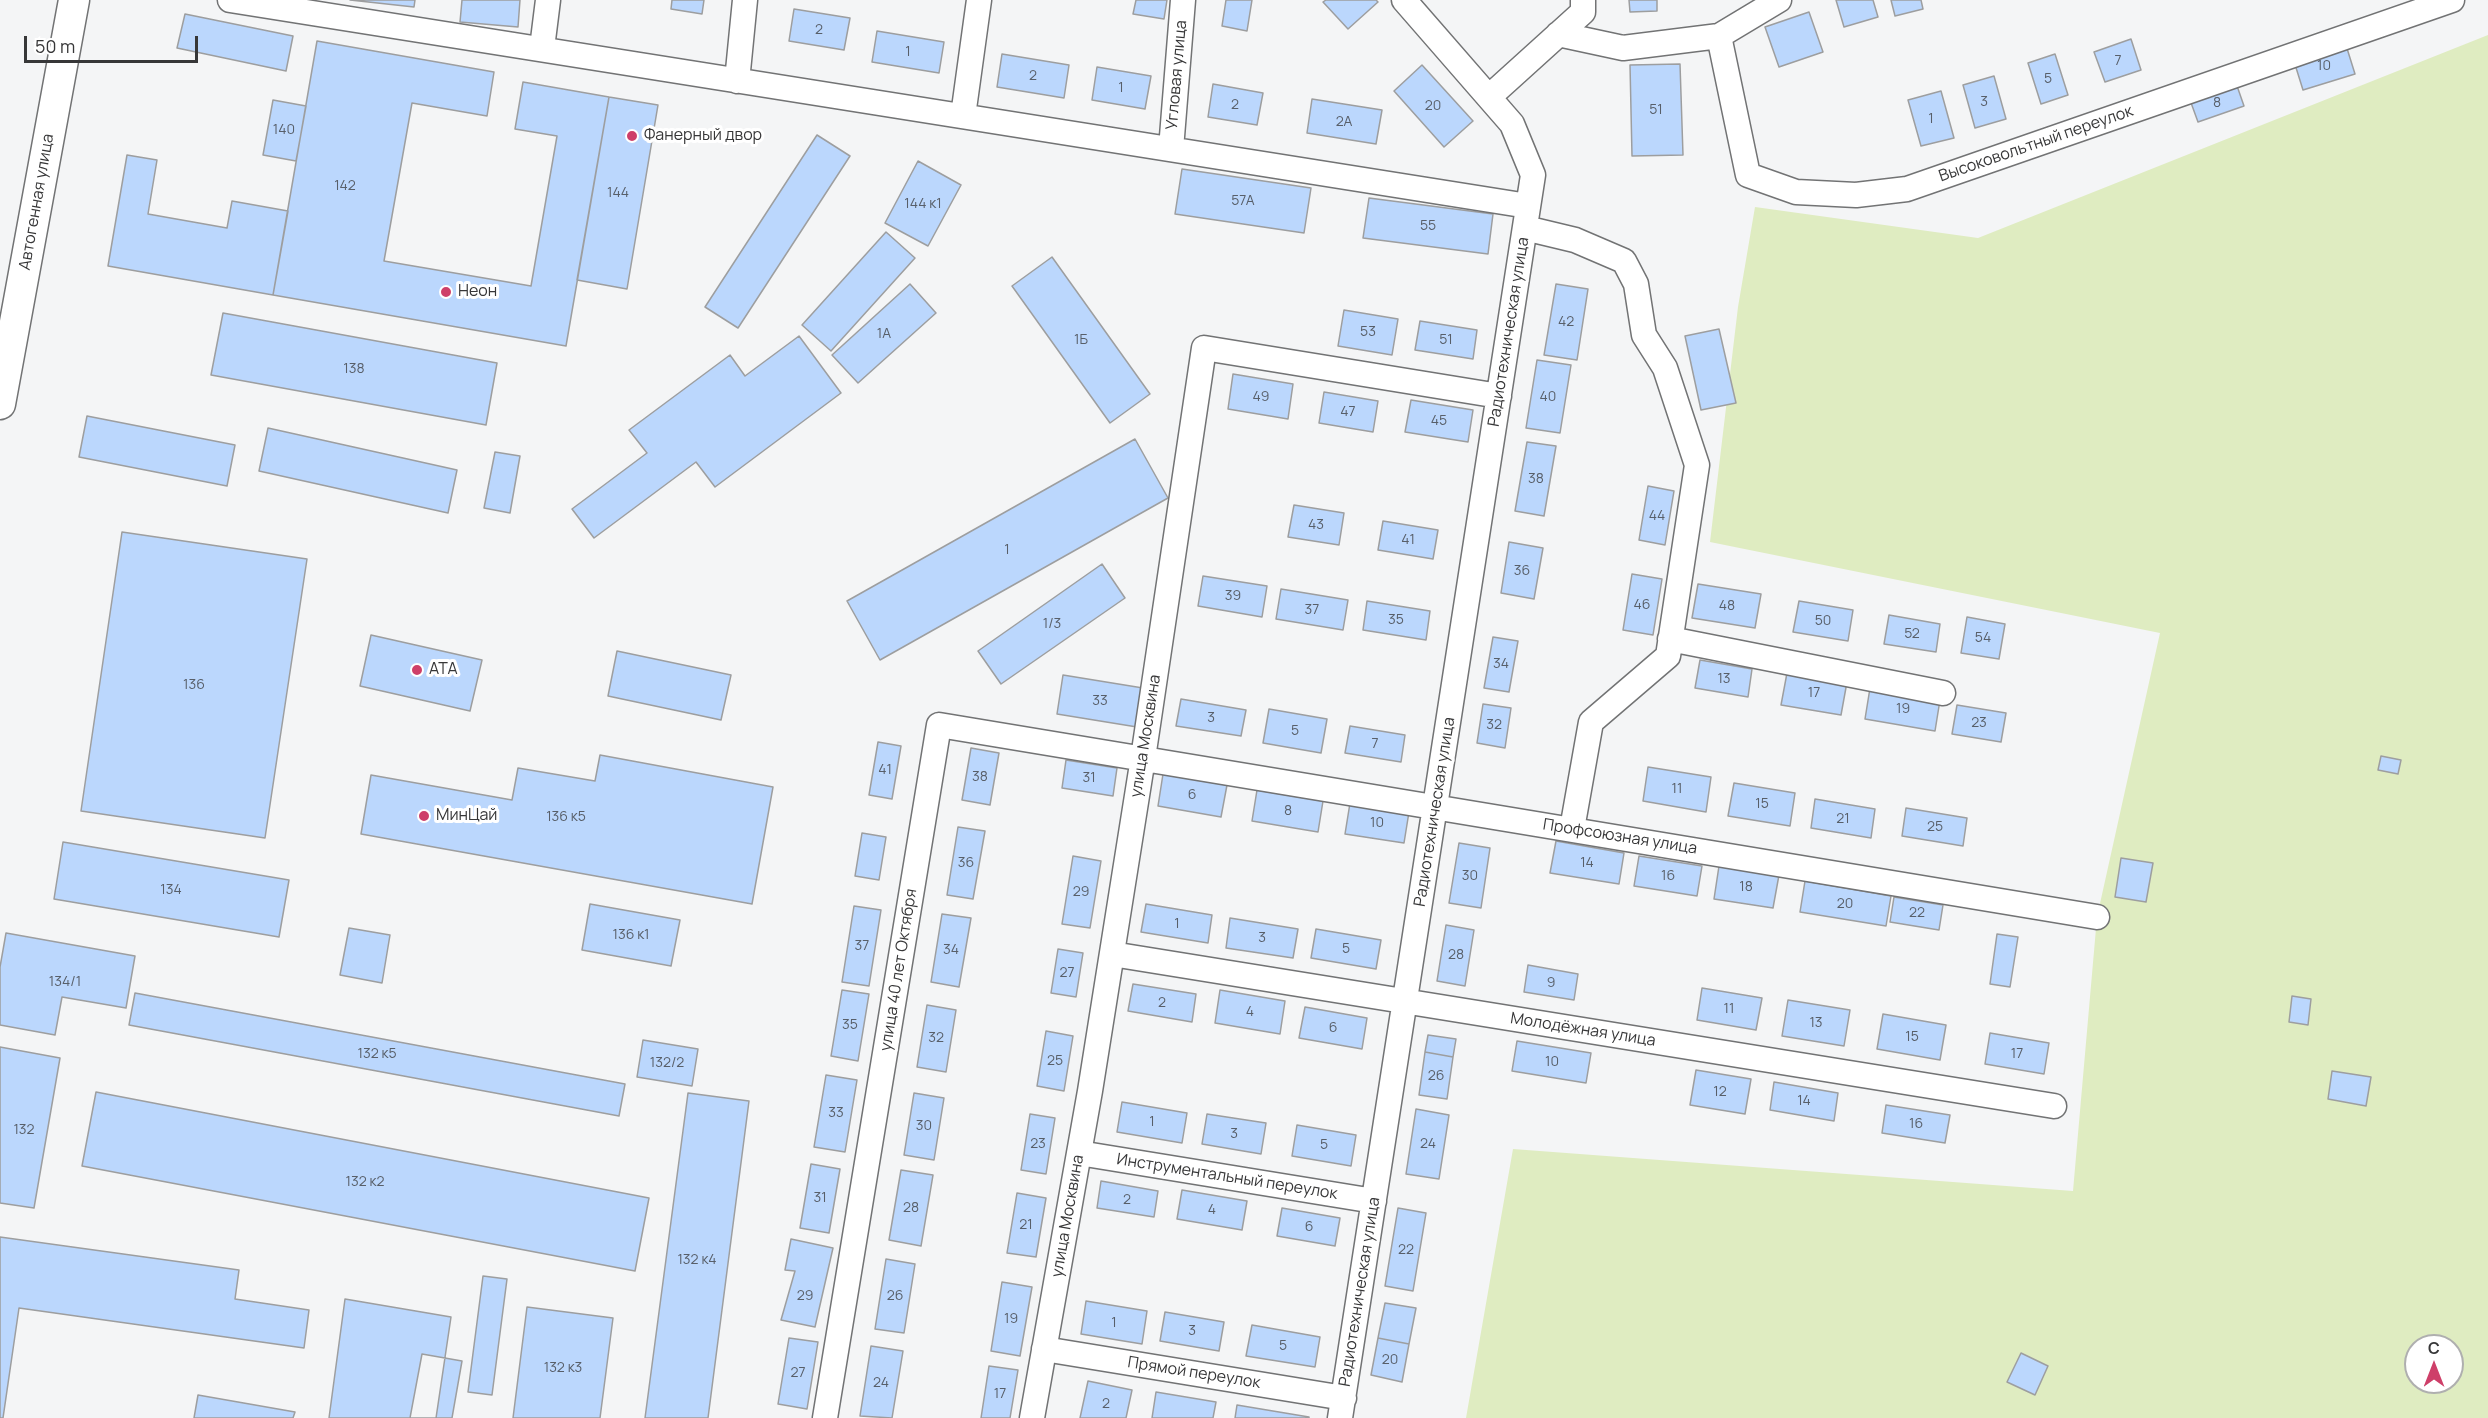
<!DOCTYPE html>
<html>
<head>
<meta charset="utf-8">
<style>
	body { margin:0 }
	#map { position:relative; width:2488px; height:1418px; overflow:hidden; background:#f4f5f6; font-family:Manrope,sans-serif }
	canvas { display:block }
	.north { position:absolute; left:2404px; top:1334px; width:60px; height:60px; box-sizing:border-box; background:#fff; border:2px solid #afafaf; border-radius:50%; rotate:0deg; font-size:16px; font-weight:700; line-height:24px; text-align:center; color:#373738 }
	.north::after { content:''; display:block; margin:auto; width:21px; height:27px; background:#ce3f69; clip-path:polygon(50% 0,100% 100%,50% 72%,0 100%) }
	.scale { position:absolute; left:24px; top:36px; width:174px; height:27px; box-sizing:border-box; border:3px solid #373738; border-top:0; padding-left:8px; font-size:18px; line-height:21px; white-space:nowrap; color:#373738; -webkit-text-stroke:4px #fff; paint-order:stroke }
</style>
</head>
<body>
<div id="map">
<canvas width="2488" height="1418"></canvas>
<div class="north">С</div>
<div class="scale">50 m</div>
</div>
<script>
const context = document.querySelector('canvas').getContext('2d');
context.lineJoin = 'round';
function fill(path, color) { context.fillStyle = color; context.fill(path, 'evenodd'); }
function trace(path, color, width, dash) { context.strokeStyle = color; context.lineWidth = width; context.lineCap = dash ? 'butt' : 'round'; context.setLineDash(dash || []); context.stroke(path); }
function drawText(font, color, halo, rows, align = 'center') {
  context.font = font + ' Manrope,sans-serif'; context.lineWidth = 6; context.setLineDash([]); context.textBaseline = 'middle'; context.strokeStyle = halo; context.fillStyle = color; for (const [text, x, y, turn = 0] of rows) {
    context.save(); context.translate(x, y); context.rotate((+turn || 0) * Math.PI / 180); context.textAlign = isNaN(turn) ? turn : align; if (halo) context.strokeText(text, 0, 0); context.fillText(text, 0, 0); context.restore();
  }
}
fill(new Path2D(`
	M2488 35V1418H1466L1513 1149 2073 1191 2097 917 2160 633 1710 542 1738 307 1755 207 1978 238ZM2416 1346H2452V1382H2416Z`), '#dfecc1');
const building = new Path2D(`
	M350 0H415L414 7Z
	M462 0H520L518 27 460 22Z
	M672 0H704L702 14 671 9Z
	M1136 0H1167L1164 19 1133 14Z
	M1226 0H1252L1247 31 1222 26Z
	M1326 0H1376L1378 2 1348 29 1323 2Z
	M1629 0H1657V11L1630 12Z
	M1836 0H1873L1878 17 1844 27Z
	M1891 0H1921L1923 9 1895 16Z
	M794 9 850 18 844 50 789 41Z
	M1809 12 1823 52 1779 67 1765 27Z
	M185 14 293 36 286 71 177 48Z
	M877 31 944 42 939 73 872 62Z
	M2131 39 2141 70 2105 82 2094 52Z
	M317 41 494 72 487 116 412 103 384 261 531 286 557 136 515 129 523 82 609 97 566 346 273 295Z
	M2345 42 2355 74 2303 90 2293 58Z
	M1002 54 1069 65 1064 98 997 87Z
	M2055 54 2068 95 2041 104 2028 63Z
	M1680 64 1683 155 1632 156 1630 65Z
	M1422 65 1473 121 1444 147 1394 91Z
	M1097 67 1151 76 1145 109 1092 100Z
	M1994 76 2006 119 1975 128 1963 85Z
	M2236 83 2244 106 2198 122 2190 100Z
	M1213 84 1263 93 1257 125 1208 117Z
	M1941 91 1954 138 1921 146 1908 100Z
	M609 97 658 105 627 289 577 280Z
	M1312 99 1382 110 1376 144 1307 133Z
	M273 100 306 106 296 161 263 155Z
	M817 135 850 156 738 328 705 307Z
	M127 155 157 160 148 214 227 228 232 201 288 211 273 295 108 266Z
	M918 161 961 185 928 246 885 223Z
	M1182 169 1311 188 1304 233 1175 214Z
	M1369 198 1493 214 1488 254 1363 238Z
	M886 232 915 258 831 351 802 325Z
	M1052 257 1150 394 1110 423 1012 286Z
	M910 284 936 313 858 383 832 355Z
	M1556 284 1588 289 1577 360 1544 355Z
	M1344 310 1398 319 1392 355 1338 346Z
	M223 313 497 363 486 425 211 375Z
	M1420 321 1477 330 1473 359 1415 350Z
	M1719 329 1736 403 1701 410 1685 336Z
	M799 336 841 393 715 487 696 462 594 538 572 509 647 453 629 430 730 355 745 376Z
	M1537 360 1571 365 1560 433 1526 428Z
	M1233 374 1293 384 1288 419 1228 409Z
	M1324 392 1378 401 1373 432 1319 423Z
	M1411 400 1473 410 1468 442 1405 432Z
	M87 416 235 445 227 486 79 457Z
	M268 428 457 470 448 513 259 471Z
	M1135 439 1168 498 880 660 847 601Z
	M1527 442 1556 446 1544 516 1515 511Z
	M495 452 520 456 510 513 484 508Z
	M1648 486 1674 491 1665 545 1639 540Z
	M1294 505 1344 513 1339 545 1288 537Z
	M1383 521 1438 530 1433 559 1378 550Z
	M122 532 307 559 265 838 81 811Z
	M1509 542 1543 548 1534 599 1501 593Z
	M1102 564 1125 598 1001 684 978 651Z
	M1632 574 1662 579 1653 635 1623 630Z
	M1203 576 1267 586 1262 617 1198 606Z
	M1698 584 1761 594 1755 628 1692 618Z
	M1281 589 1348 600 1343 630 1276 619Z
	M1367 601 1430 611 1426 640 1363 630Z
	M1799 601 1853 610 1848 641 1793 632Z
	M1889 615 1940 624 1936 652 1884 644Z
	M1967 617 2005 624 1999 659 1961 653Z
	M371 635 482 660 470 711 360 686Z
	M1493 637 1518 641 1509 692 1484 688Z
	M617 651 731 675 721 720 608 696Z
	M1700 660 1752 669 1748 697 1695 688Z
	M1787 673 1847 682 1841 715 1781 705Z
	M1063 675 1143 688 1137 727 1057 714Z
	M1870 688 1940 700 1935 731 1865 719Z
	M1181 699 1246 710 1241 736 1176 726Z
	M1483 704 1511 708 1505 748 1477 743Z
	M1957 705 2006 713 2001 742 1952 734Z
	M1269 709 1327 719 1321 753 1263 743Z
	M1350 726 1405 735 1401 762 1345 753Z
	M878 742 901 746 892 799 869 795Z
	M971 748 999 753 990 805 962 800Z
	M600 755 773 787 752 904 361 834 371 775 512 800 518 768 595 781Z
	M2381 756 2401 760 2398 774 2378 770Z
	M1066 760 1117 768 1113 796 1062 788Z
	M1648 767 1711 777 1706 812 1643 801Z
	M1163 774 1227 785 1221 817 1158 806Z
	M1734 783 1795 793 1790 826 1728 816Z
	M1257 790 1323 801 1318 832 1252 821Z
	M1815 799 1875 809 1871 838 1811 828Z
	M1350 803 1409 812 1404 843 1345 834Z
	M1906 808 1967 818 1963 846 1902 836Z
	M958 827 985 831 973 899 947 895Z
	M862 833 886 837 879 880 855 876Z
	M1556 841 1624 853 1619 884 1550 873Z
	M63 842 289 880 279 937 54 899Z
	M1459 843 1490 848 1481 908 1449 903Z
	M1073 856 1101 861 1090 928 1062 924Z
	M1639 856 1702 866 1697 896 1634 886Z
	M2121 858 2153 863 2146 902 2115 897Z
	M1719 866 1779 875 1773 908 1714 899Z
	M1805 881 1891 896 1886 926 1800 912Z
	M1894 897 1943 905 1939 930 1890 922Z
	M590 904 680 920 671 966 582 950Z
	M1146 904 1212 915 1208 943 1141 932Z
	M854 906 881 910 869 986 842 982Z
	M942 914 971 918 959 987 931 982Z
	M1230 918 1298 929 1293 958 1226 948Z
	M1446 925 1474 930 1465 986 1437 981Z
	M349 928 390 935 382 983 340 975Z
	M1316 929 1381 940 1376 969 1311 958Z
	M6 933 135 956 126 1008 62 997 55 1035 0 1025V967Z
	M1997 934 2018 937 2010 987 1990 984Z
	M1058 949 1083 953 1076 997 1051 993Z
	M1528 965 1578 974 1574 1000 1524 992Z
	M1133 984 1196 994 1192 1022 1128 1011Z
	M1702 988 1762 998 1756 1030 1697 1020Z
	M842 990 869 994 858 1061 831 1056Z
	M1220 990 1285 1001 1280 1034 1215 1023Z
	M135 993 625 1084 619 1116 129 1025Z
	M2292 996 2311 999 2308 1025 2289 1022Z
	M1788 1000 1850 1010 1844 1046 1782 1036Z
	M927 1005 956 1010 946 1072 917 1067Z
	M1305 1007 1367 1018 1362 1049 1299 1038Z
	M1883 1014 1946 1025 1940 1060 1877 1049Z
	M1046 1031 1073 1036 1064 1091 1037 1086Z
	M1990 1033 2049 1043 2044 1074 1985 1064Z
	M1428 1035 1456 1039 1453 1057 1425 1052Z
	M643 1040 698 1049 692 1086 637 1077Z
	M1517 1041 1591 1053 1586 1083 1512 1071Z
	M0 1047 60 1058 34 1208 0 1203Z
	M1425 1052 1453 1057 1447 1099 1419 1095Z
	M1696 1070 1751 1079 1745 1114 1690 1105Z
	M2332 1071 2371 1077 2366 1106 2328 1099Z
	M826 1075 857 1080 845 1152 814 1147Z
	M1774 1082 1838 1093 1834 1121 1770 1110Z
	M96 1092 649 1198 635 1271 82 1166Z
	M688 1093 749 1101 708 1418H645Z
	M914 1093 944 1098 934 1160 904 1155Z
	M1122 1102 1187 1113 1182 1143 1117 1132Z
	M1886 1105 1950 1115 1945 1143 1882 1133Z
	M1416 1109 1449 1115 1439 1179 1406 1174Z
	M1030 1114 1055 1118 1046 1174 1021 1170Z
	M1207 1114 1266 1123 1261 1154 1202 1144Z
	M1297 1125 1356 1135 1351 1166 1292 1156Z
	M811 1164 840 1169 829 1233 800 1228Z
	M901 1170 933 1175 921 1246 889 1240Z
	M1101 1181 1158 1191 1154 1217 1097 1208Z
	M1182 1190 1247 1201 1242 1230 1177 1219Z
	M1017 1193 1046 1198 1036 1257 1007 1253Z
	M1282 1208 1340 1218 1335 1246 1277 1236Z
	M1398 1208 1426 1213 1413 1291 1385 1286Z
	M0 1237 239 1270 235 1299 309 1310 304 1348 19 1308 3 1418H0Z
	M791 1239 833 1248 815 1327 781 1320 795 1271 785 1270Z
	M886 1259 915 1264 904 1333 875 1329Z
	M483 1276 507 1279 492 1395 468 1392Z
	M1002 1282 1032 1287 1020 1356 991 1351Z
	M345 1299 451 1317 436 1418H329Z
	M1086 1301 1147 1311 1142 1344 1081 1334Z
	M1385 1303 1416 1308 1409 1344 1378 1338Z
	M527 1307 613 1318 600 1418H513Z
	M1165 1312 1224 1322 1219 1351 1160 1341Z
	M1252 1325 1320 1337 1315 1367 1246 1356Z
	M789 1338 818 1342 807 1409 778 1404Z
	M1378 1338 1409 1344 1402 1382 1371 1375Z
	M871 1346 903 1351 892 1418 860 1416Z
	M2021 1353 2048 1366 2035 1395 2007 1382Z
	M422 1354 462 1361 452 1418H410Z
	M989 1366 1018 1370 1010 1418H981Z
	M1088 1381 1132 1390 1126 1418H1080Z
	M1156 1392 1216 1402 1213 1418H1152Z
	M198 1395 295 1412 293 1418H194Z
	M1237 1405 1309 1417V1418H1235Z`);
fill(building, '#bbd7fd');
trace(building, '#9d9e9f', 1.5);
const minor = new Path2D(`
	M230 0 1528 206
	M1558 34 1623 48 1719 36 1779 0
	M1719 36 1748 175 1796 192 1856 195 1907 189 2452 0
	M542 48 548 0
	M737 81 745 0
	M1489 97 1583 12V0
	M963 116 979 0
	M1171 149 1183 0
	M1525 228 1575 240 1624 261 1636 284 1644 335 1665 368 1697 465 1668 656 1591 722 1572 829
	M1670 639 1943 693
	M1112 954 2054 1106
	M1079 1153 1374 1201
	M1044 1349 1344 1398
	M825 1418 939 725 2097 917
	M1032 1418 1090 1091 1143 758 1204 348 1499 396
	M1340 1418 1533 175 1512 124 1404 0`);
const tertiary = new Path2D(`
	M0 404 74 0`);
trace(minor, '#727374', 27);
trace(tertiary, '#727374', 33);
trace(minor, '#fff', 24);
trace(tertiary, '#fff', 30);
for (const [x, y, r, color] of [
	[632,136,6,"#ce3f69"],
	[446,292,6,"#ce3f69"],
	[417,670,6,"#ce3f69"],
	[424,816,6,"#ce3f69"]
]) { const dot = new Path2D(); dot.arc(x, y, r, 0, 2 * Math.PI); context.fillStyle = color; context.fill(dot); trace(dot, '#fff', 2); }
drawText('14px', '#585f69', null, [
	["2",819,30],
	["1",908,52],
	["7",2118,61],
	["10",2324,66],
	["2",1033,76],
	["5",2048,79],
	["1",1121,88],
	["3",1984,102],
	["8",2217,103],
	["2",1235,105],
	["20",1433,106],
	["51",1656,110],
	["1",1931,119],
	["2А",1344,122],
	["140",284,130],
	["142",345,186],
	["144",618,193],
	["57А",1243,201],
	["144 к1",923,204],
	["55",1428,226],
	["42",1566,322],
	["53",1368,332],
	["1А",884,334],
	["1Б",1081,340],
	["51",1446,340],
	["138",354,369],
	["49",1261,397],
	["40",1548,397],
	["47",1348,412],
	["45",1439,421],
	["38",1536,479],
	["44",1657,516],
	["43",1316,525],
	["41",1408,540],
	["1",1007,550],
	["36",1522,571],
	["39",1233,596],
	["46",1642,605],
	["48",1727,606],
	["37",1312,610],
	["35",1396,620],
	["50",1823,621],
	["1/3",1052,624],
	["52",1912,634],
	["54",1983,638],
	["34",1501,664],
	["13",1724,679],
	["136",194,685],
	["17",1814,693],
	["33",1100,701],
	["19",1903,709],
	["3",1211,718],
	["23",1979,723],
	["32",1494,725],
	["5",1295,731],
	["7",1375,744],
	["41",885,770],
	["38",980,777],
	["31",1089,778],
	["11",1677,789],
	["6",1192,795],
	["15",1762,804],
	["8",1288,811],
	["136 к5",566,817],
	["21",1843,819],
	["10",1377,823],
	["25",1935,827],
	["36",966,863],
	["14",1587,863],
	["30",1470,876],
	["16",1668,876],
	["18",1746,887],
	["134",171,890],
	["29",1081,892],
	["20",1845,904],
	["22",1917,913],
	["1",1177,924],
	["136 к1",631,935],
	["3",1262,938],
	["37",862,946],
	["5",1346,949],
	["34",951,950],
	["28",1456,955],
	["27",1067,973],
	["134/1",65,982],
	["9",1551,983],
	["2",1162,1003],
	["11",1729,1009],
	["4",1250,1012],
	["13",1816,1023],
	["35",850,1025],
	["6",1333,1028],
	["15",1912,1037],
	["32",936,1038],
	["132 к5",377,1054],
	["17",2017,1054],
	["25",1055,1061],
	["10",1552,1062],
	["132/2",667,1063],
	["26",1436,1076],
	["12",1720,1092],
	["14",1804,1101],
	["33",836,1113],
	["1",1152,1122],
	["16",1916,1124],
	["30",924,1126],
	["132",24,1130],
	["3",1234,1134],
	["23",1038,1144],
	["24",1428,1144],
	["5",1324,1145],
	["132 к2",365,1182],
	["31",820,1198],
	["2",1127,1200],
	["28",911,1208],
	["4",1212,1210],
	["21",1026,1225],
	["6",1309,1227],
	["22",1406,1250],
	["132 к4",697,1260],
	["29",805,1296],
	["26",895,1296],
	["19",1011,1319],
	["1",1114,1323],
	["3",1192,1331],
	["5",1283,1346],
	["20",1390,1360],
	["132 к3",563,1368],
	["27",798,1373],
	["24",881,1383],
	["17",1000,1394],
	["2",1106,1404]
]);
drawText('16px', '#373738', '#fff', [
	["Угловая улица",1177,75,-85],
	["Высоковольтный переулок",2036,144,-19],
	["Автогенная улица",37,202,-80],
	["Радиотехническая улица",1509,332,-81],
	["улица Москвина",1146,736,-81],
	["Радиотехническая улица",1435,812,-81],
	["Профсоюзная улица",1620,837,9],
	["улица 40 лет Октября",899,970,-81],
	["Молодёжная улица",1583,1030,9],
	["Инструментальный переулок",1227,1177,9],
	["улица Москвина",1068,1216,-80],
	["Радиотехническая улица",1360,1292,-81],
	["Прямой переулок",1194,1373,9]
]);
drawText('16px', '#373738', '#fff', [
	["Фанерный двор",644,136],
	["Неон",458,292],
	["АТА",429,670],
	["МинЦай",436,816]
], 'left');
</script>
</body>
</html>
